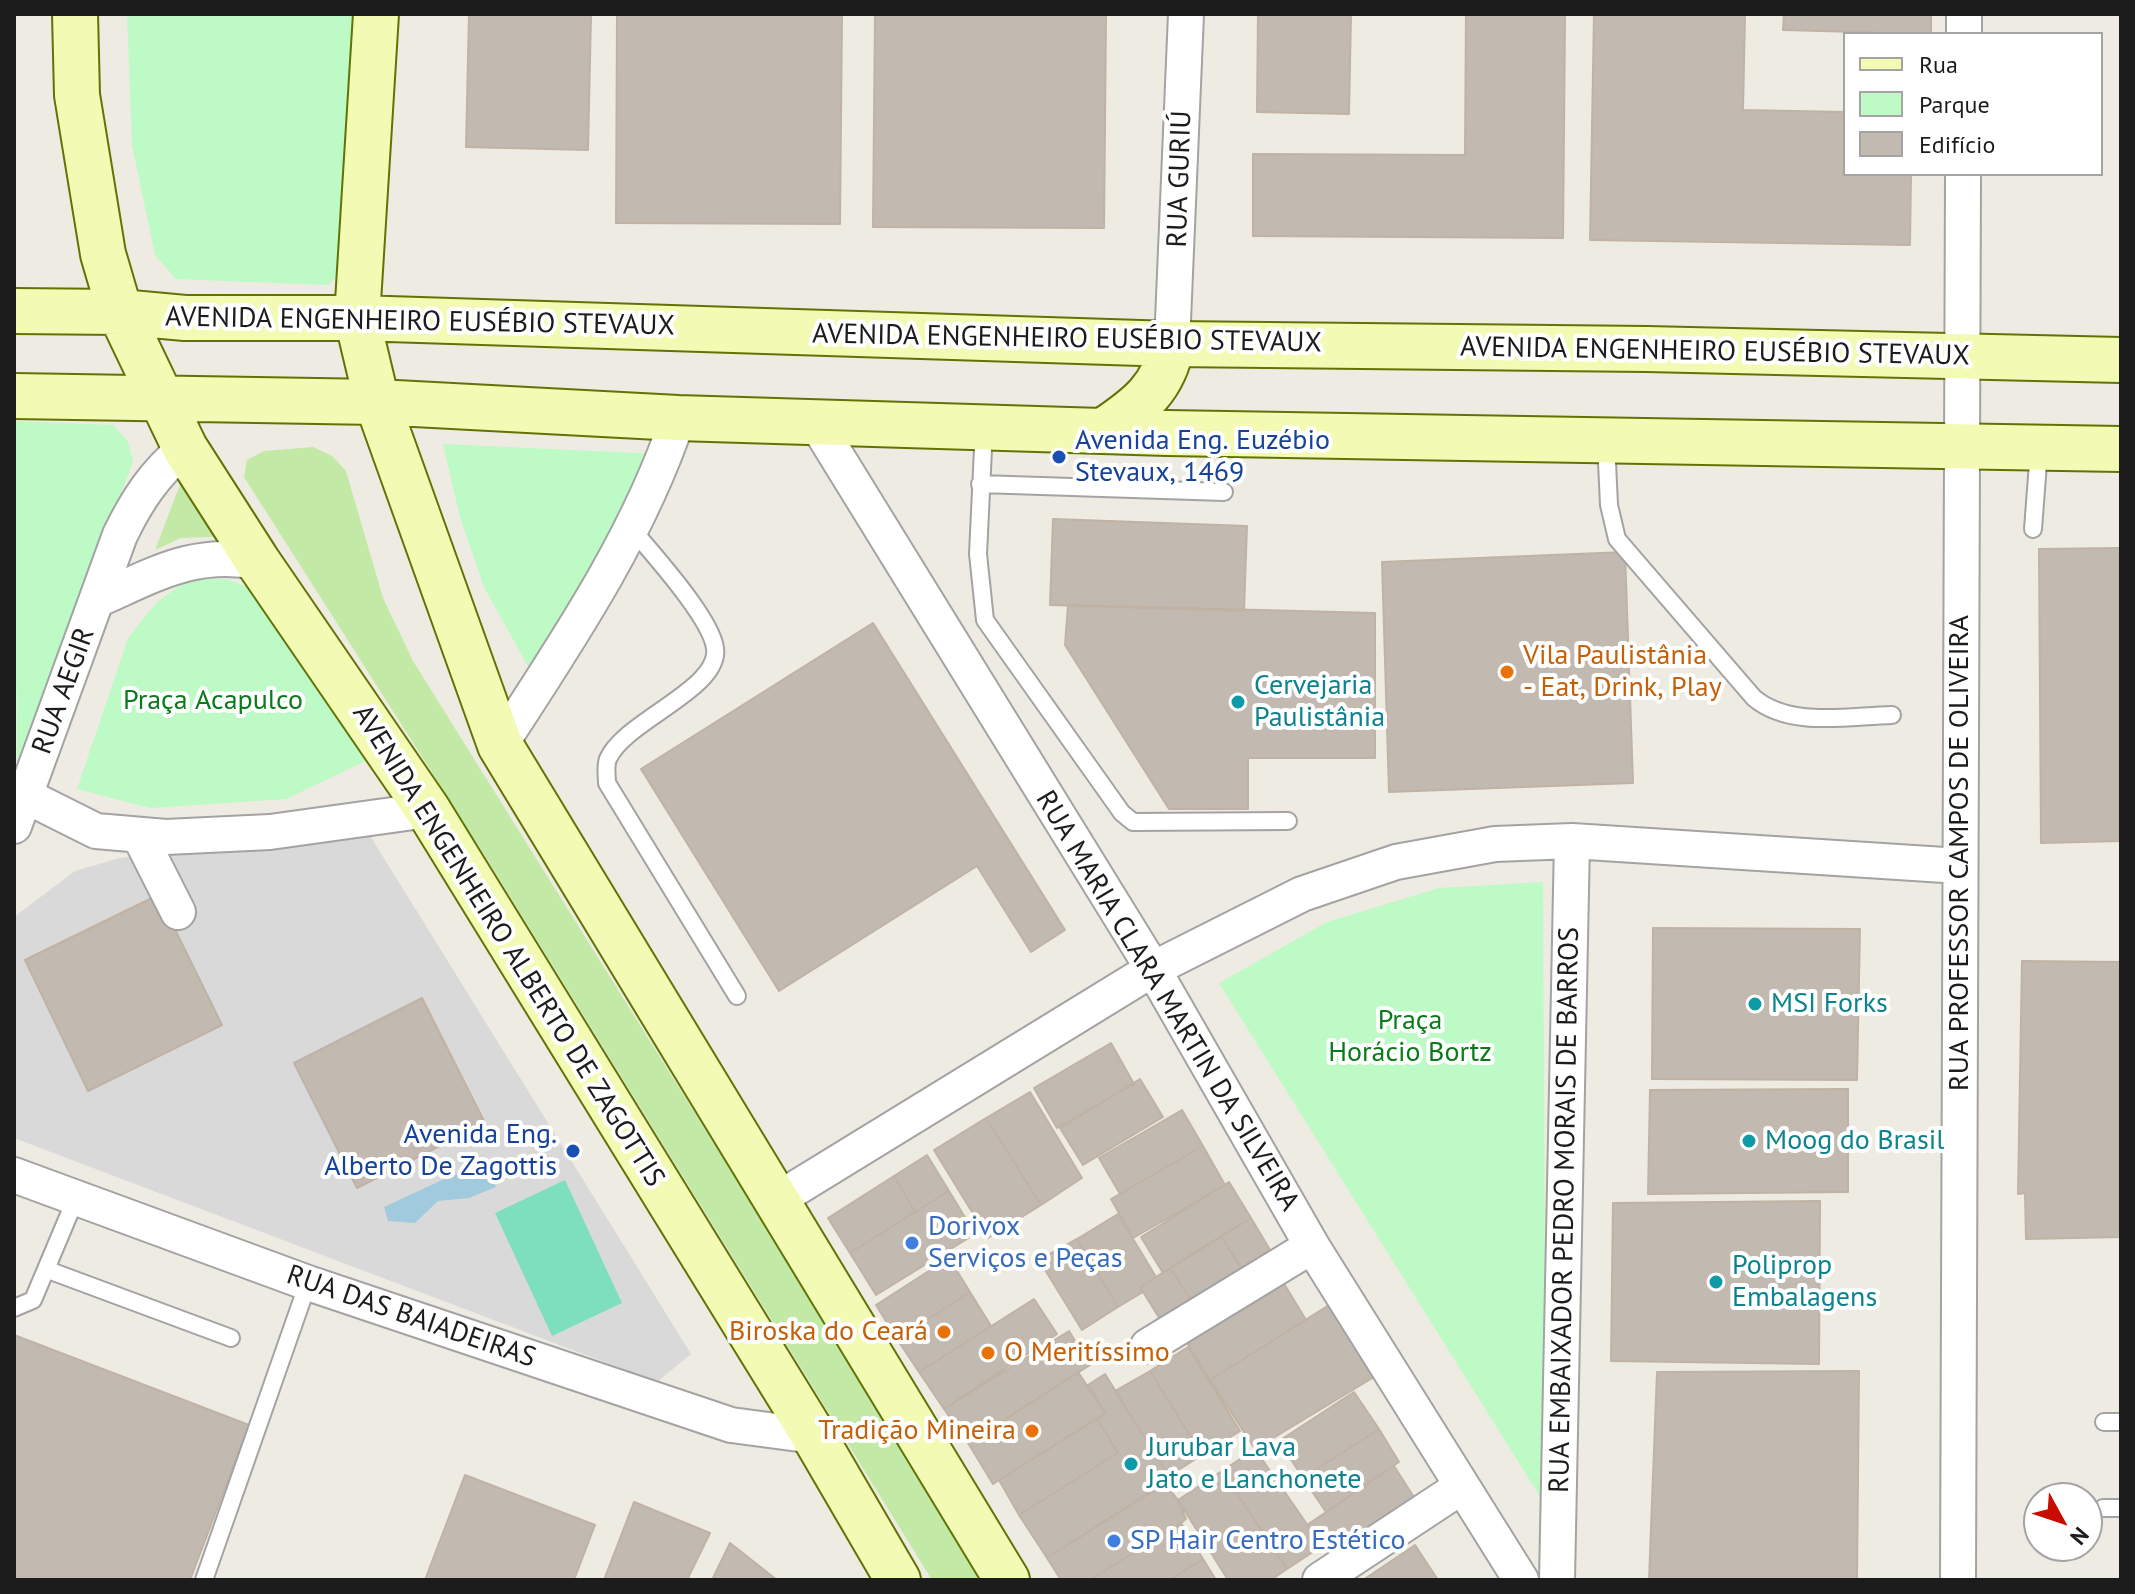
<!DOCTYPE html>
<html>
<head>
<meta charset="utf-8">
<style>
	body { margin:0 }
	#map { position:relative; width:2135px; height:1594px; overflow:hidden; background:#eeebe2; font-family:"PT Sans",sans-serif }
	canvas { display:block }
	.frame { position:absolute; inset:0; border:16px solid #1c1c1c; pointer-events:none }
	.legend { position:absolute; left:1843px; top:32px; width:260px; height:144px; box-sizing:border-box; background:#fff; border:2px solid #a4a4a4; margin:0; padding:10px 14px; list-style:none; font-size:24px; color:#1c1c1c }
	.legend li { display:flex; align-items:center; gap:16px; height:40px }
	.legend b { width:40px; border:2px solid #a4a4a4 }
	.north { position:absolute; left:2023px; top:1482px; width:80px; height:80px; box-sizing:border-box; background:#fff; border:2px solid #a4a4a4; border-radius:50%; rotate:130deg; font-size:22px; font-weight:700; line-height:32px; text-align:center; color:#1c1c1c }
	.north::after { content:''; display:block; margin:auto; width:28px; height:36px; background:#c90c00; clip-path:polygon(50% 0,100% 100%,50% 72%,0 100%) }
</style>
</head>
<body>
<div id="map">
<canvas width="2135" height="1594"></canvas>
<div class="frame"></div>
<ul class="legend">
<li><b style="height:10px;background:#f2fab4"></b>Rua</li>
<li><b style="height:22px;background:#bdfac5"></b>Parque</li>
<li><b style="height:22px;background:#c2bab1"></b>Edifício</li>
</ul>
<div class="north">N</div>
</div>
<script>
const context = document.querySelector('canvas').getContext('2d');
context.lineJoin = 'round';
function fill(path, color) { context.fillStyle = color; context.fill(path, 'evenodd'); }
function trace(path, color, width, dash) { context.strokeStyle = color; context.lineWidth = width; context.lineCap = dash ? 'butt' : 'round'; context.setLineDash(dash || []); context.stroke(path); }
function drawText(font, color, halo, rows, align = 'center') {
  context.font = font + ' "PT Sans",sans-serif'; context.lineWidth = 8; context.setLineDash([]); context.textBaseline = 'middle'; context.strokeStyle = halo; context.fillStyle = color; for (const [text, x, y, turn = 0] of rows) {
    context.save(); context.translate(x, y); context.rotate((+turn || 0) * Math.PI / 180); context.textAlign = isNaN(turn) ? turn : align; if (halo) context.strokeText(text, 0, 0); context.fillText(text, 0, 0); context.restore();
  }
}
fill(new Path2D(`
	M369 834 691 1354 657 1382 14 1138V917L75 871 120 858Z`), '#dad9d9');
fill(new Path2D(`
	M313 447 332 456 346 471 383 598 413 661 986 1580H932L487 859 244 477 247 460 264 451Z
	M186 469 235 536 181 538 155 550Z`), '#c3e9a6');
fill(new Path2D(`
	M127 14H367L350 264 328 285 176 279 155 255 132 145Z
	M14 421 113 425 128 442 133 462 17 768Z
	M443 444 657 454 600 571 530 670 484 587 460 517Z
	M190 578 227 579 263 593 374 757 286 799 150 808 77 789 128 638 156 603Z
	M1543 882 1546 1506 1219 983 1327 922 1439 888Z`), '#bdfac5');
fill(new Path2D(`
	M565 1180 622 1303 552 1336 495 1213Z`), '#7edfbf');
fill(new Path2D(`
	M483 1161 496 1187 469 1198 438 1201 415 1223 388 1221 384 1207Z`), '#a1cbdc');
const building = new Path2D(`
	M469 14 591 15 588 150 466 147Z
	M617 14H842L840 224 616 223Z
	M875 14H1106L1104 228 873 227Z
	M1258 14H1351L1349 114 1257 112Z
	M1466 14H1565L1563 238 1253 236V154L1465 155Z
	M1594 14H1745L1743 110 1845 112V174H1911L1910 245 1590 240Z
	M1784 14H1931V34L1783 30Z
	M1053 519 1247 526 1244 611 1050 605Z
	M2121 548V841L2041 843 2039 549Z
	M1625 552 1633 783 1389 792 1382 562Z
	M1068 605 1375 613V758H1248V809H1169L1065 645Z
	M873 623 1065 930 1031 952 977 866 779 991 641 769Z
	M158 895 222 1025 88 1091 25 960Z
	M1653 928 1860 929 1857 1080 1652 1079Z
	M2022 961 2121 962V1237L2026 1239 2025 1193 2018 1194Z
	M422 998 485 1123 357 1188 294 1063Z
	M1111 1043 1134 1084 1057 1128 1034 1088Z
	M1140 1079 1163 1117 1083 1165 1060 1128Z
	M1848 1089V1192L1648 1194 1650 1090Z
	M1030 1092 1082 1178 1041 1205 986 1118Z
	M1182 1110 1203 1146 1120 1194 1099 1158Z
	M986 1118 1041 1205 988 1238 934 1150Z
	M1203 1146 1225 1185 1133 1238 1111 1199Z
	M927 1155 949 1191 915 1212 894 1176Z
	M894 1176 915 1212 850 1253 828 1218Z
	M1229 1182 1251 1218 1163 1273 1141 1237Z
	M949 1191 975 1234 876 1295 850 1253Z
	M1820 1201 1819 1364 1611 1361 1613 1203Z
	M1118 1214 1156 1277 1140 1287 1143 1292 1118 1307 1077 1239Z
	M1251 1218 1276 1260 1247 1278 1221 1236Z
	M1221 1236 1249 1280 1199 1312 1170 1268Z
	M1077 1239 1118 1307 1082 1330 1039 1260Z
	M949 1258 970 1292 897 1339 876 1305Z
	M1170 1268 1199 1312 1168 1332 1140 1287Z
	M1283 1282 1306 1320 1210 1380 1186 1341Z
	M970 1292 991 1326 919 1372 897 1339Z
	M1034 1299 1057 1334 944 1409 919 1372Z
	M1329 1305 1374 1377 1255 1449 1210 1380Z
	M1069 1331 1090 1365 968 1443 944 1409Z
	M14 1335 249 1425 190 1580H14Z
	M1188 1347 1240 1431 1202 1455 1150 1371Z
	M1150 1371 1202 1455 1169 1476 1115 1391Z
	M1859 1371 1857 1580H1649L1657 1372Z
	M1078 1372 1105 1413 993 1484 968 1443Z
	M1105 1374 1171 1480 1047 1558 1019 1515 1118 1453 1097 1419 1105 1413 1088 1385Z
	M1354 1392 1379 1429 1303 1478 1279 1441Z
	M1097 1419 1118 1453 1019 1515 999 1480Z
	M1379 1429 1399 1462 1326 1512 1303 1478Z
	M1255 1449 1322 1546 1287 1569 1222 1471Z
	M1394 1466 1419 1505 1333 1562 1307 1525Z
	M1222 1471 1287 1569 1271 1580H1228L1178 1500Z
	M465 1475 595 1525 574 1580H425Z
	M1164 1483 1178 1500 1186 1519 1181 1523 1090 1580H1061L1047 1558Z
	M634 1502 710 1533 687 1580H604Z
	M1181 1523 1203 1559 1170 1580H1090Z
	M730 1543 777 1580H712Z
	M1415 1545 1438 1580H1363Z
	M1203 1559 1216 1580H1170Z`);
fill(building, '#c2bab1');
trace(building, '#c0b2a4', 2);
const service = new Path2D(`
	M984 428 978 554 985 620 1122 813 1133 822 1288 821
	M1606 441 1609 505 1617 539 1754 698C1790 728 1847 716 1892 715
	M980 484 1224 492
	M631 528C652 553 711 618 715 648 721 689 624 721 608 759 605 766 607 776 607 783L737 996
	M2033 529 2039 450
	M48 1270 231 1338
	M14 1308 33 1300 76 1198
	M2104 1422H2121
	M2103 1508H2121
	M204 1580 308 1283`);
const minor = new Path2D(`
	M1964 34V14
	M1172 344 1186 14
	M815 421 1153 969 1312 1246 1521 1580
	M97 600C154 575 193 550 258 562
	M500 745C568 640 638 537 678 418
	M14 790 96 831 166 837 270 832 428 810
	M14 826 120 535C137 500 154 474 185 448
	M139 835 178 912
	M14 1175 308 1283 731 1425 814 1436
	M775 1201 1153 969 1302 894 1396 862 1495 844 1572 841 1960 866
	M1148 1346 1312 1246
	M1320 1580 1461 1487
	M1557 1580 1572 841
	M1958 1580 1963 174`);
const secondary = new Path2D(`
	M75 14 77 95 103 254 120 312 185 448 258 562 428 810 814 1436 898 1580
	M376 14 357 318 377 402 500 745 1007 1580
	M14 311 120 312 185 318H357L1172 344 1647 349 2121 360
	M14 396 377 402 678 418 1167 433 2121 449
	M1103 431C1139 407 1164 388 1172 344`);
trace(service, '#a3a3a3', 20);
trace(minor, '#a3a3a3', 38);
trace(secondary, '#607304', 48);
trace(service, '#fff', 16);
trace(minor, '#fff', 34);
trace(secondary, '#f2fab4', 44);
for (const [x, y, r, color] of [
	[1059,457,8,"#1a4fb4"],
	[1507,672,8,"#e8710a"],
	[1238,702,8,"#0f9aa8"],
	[1755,1004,8,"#0f9aa8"],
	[1749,1141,8,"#0f9aa8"],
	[573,1151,8,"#1a4fb4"],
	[912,1243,8,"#3f7fe0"],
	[1716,1282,8,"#0f9aa8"],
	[944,1332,8,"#e8710a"],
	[988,1353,8,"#e8710a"],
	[1032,1431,8,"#e8710a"],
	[1131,1464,8,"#0f9aa8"],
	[1114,1541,8,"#3f7fe0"]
]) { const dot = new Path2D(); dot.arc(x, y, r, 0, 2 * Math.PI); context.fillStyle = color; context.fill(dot); trace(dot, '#fff', 3); }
drawText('28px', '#1c1c1c', '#fff', [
	["RUA GURIÚ",1180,179,-88],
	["AVENIDA ENGENHEIRO EUSÉBIO STEVAUX",420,322,1],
	["AVENIDA ENGENHEIRO EUSÉBIO STEVAUX",1067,339,1],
	["AVENIDA ENGENHEIRO EUSÉBIO STEVAUX",1715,352,1],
	["RUA AEGIR",64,691,-70],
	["RUA PROFESSOR CAMPOS DE OLIVEIRA",1960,853,-90],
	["AVENIDA ENGENHEIRO ALBERTO DE ZAGOTTIS",508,946,58],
	["RUA MARIA CLARA MARTIN DA SILVEIRA",1167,1001,59],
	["RUA EMBAIXADOR PEDRO MORAIS DE BARROS",1565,1210,-89],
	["RUA DAS BAIADEIRAS",411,1317,19]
]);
drawText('28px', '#164399', '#fff', [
	["Avenida Eng. Euzébio",1075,441],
	["Stevaux, 1469",1075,473],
	["Avenida Eng.",557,1135,"right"],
	["Alberto De Zagottis",557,1167,"right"]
], 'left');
drawText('28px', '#c56008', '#fff', [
	["Vila Paulistânia",1523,656],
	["- Eat, Drink, Play",1523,688],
	["Biroska do Ceará",928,1332,"right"],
	["O Meritíssimo",1004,1353],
	["Tradição Mineira",1016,1431,"right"]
], 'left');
drawText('28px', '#0d838f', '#fff', [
	["Cervejaria",1254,686],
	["Paulistânia",1254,718],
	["MSI Forks",1771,1004],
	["Moog do Brasil",1765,1141],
	["Poliprop",1732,1266],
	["Embalagens",1732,1298],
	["Jurubar Lava",1147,1448],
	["Jato e Lanchonete",1147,1480]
], 'left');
drawText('28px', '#0a7b1a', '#fff', [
	["Praça Acapulco",213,701],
	["Praça",1410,1021],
	["Horácio Bortz",1410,1053]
]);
drawText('28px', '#366cbe', '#fff', [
	["Dorivox",928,1227],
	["Serviços e Peças",928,1259],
	["SP Hair Centro Estético",1130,1541]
], 'left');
</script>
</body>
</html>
